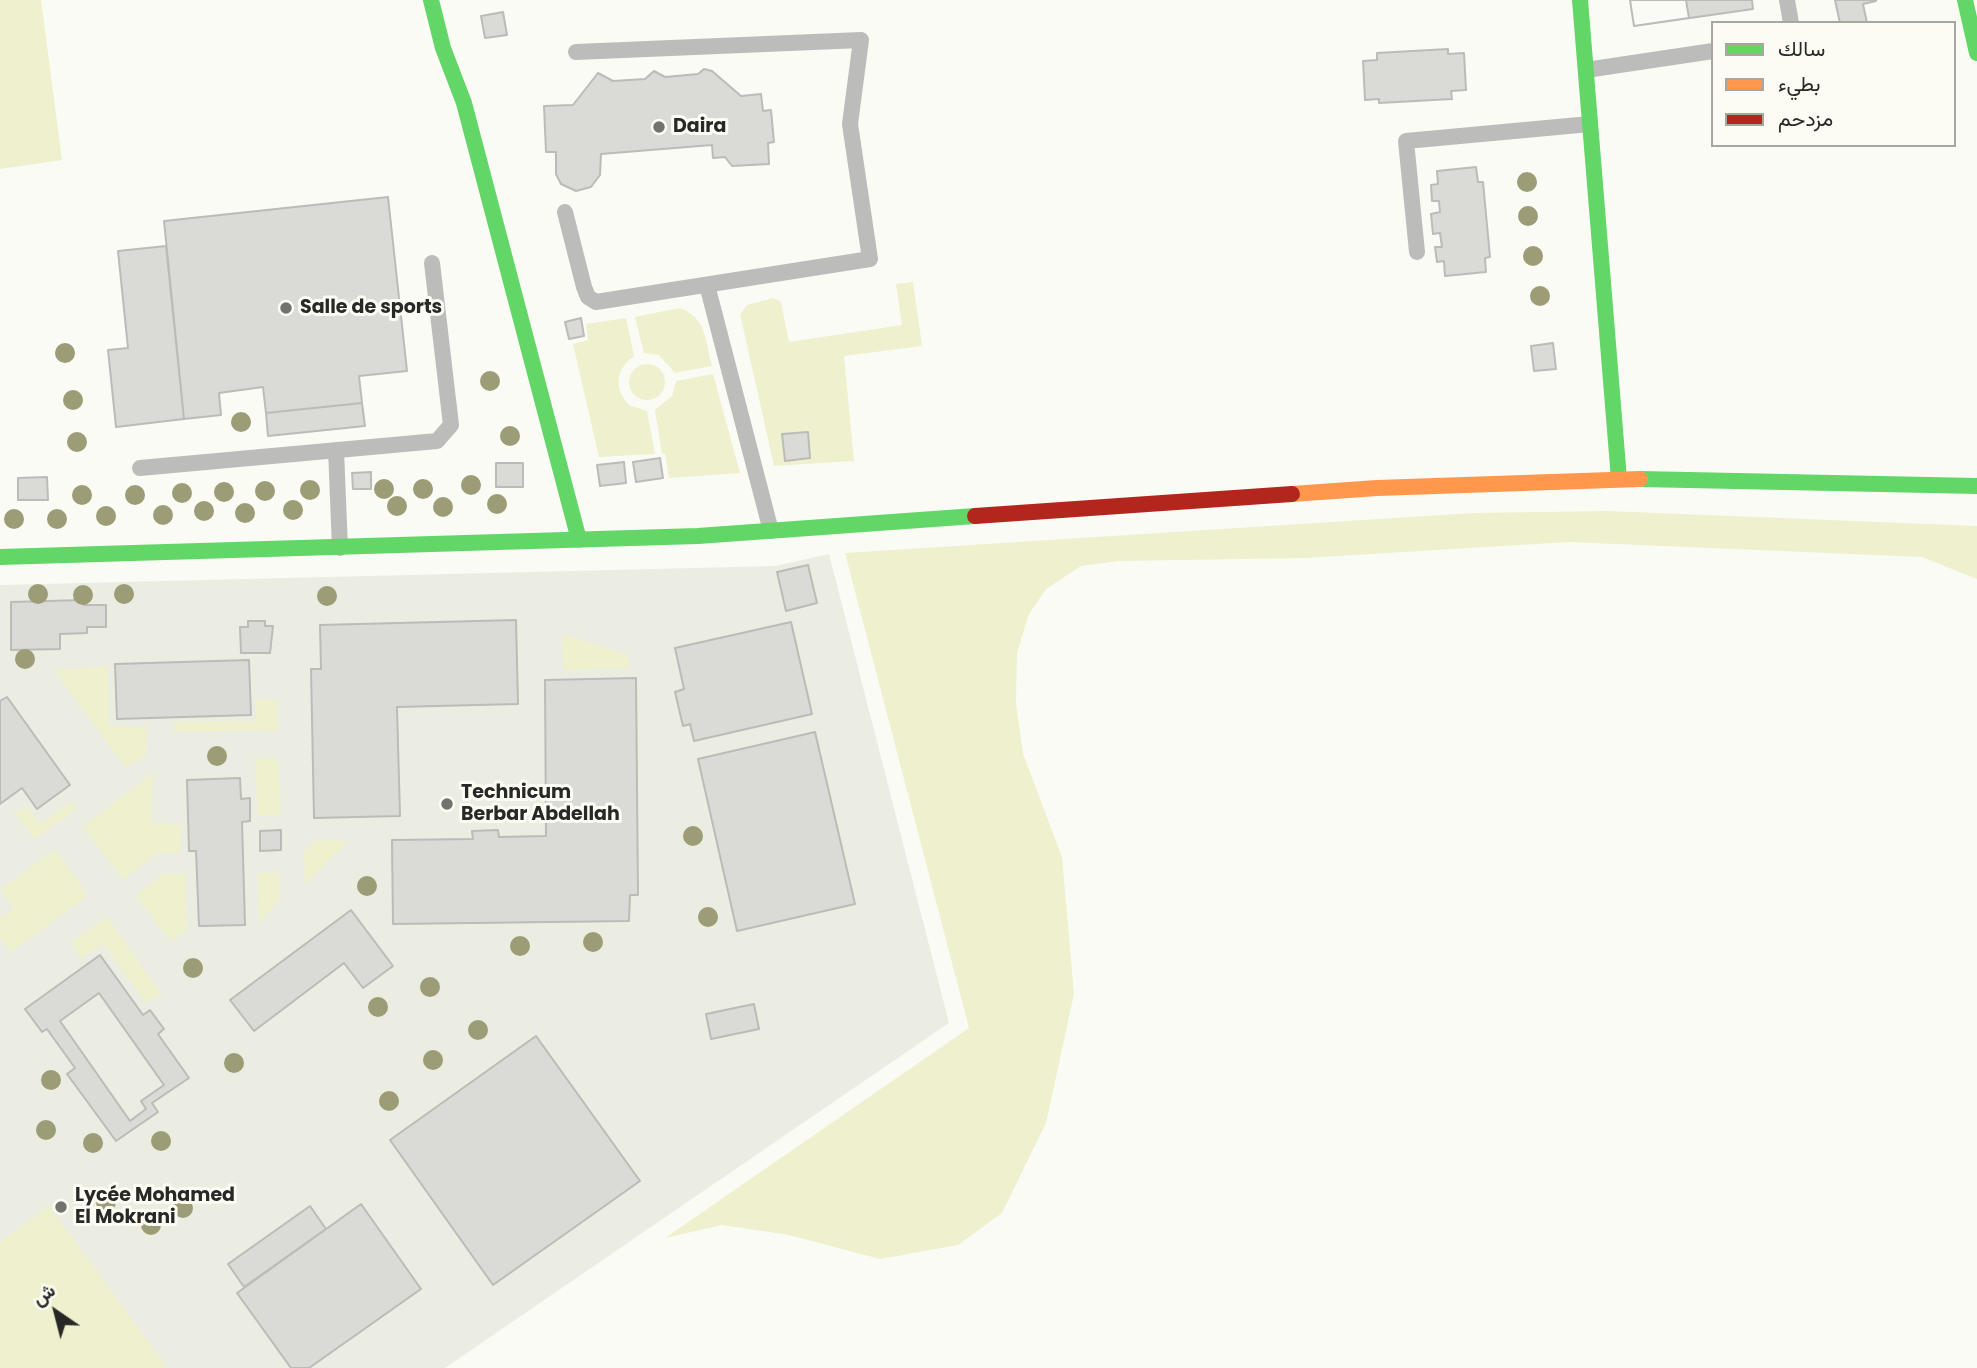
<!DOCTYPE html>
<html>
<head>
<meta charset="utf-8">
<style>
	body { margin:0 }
	#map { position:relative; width:1977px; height:1368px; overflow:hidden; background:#fbfbf6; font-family:Poppins,Vazirmatn,sans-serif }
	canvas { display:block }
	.legend { position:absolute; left:1711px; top:21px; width:245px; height:126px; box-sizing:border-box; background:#fcfcf5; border:2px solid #a7a7a2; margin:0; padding:9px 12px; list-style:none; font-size:21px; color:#282826 }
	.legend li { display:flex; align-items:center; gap:14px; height:35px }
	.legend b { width:35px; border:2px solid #a7a7a2 }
	.north { position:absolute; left:21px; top:1277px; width:70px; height:70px; -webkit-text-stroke:5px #fcfcf5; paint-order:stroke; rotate:325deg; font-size:19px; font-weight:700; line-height:28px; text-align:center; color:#282826 }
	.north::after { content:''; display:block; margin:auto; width:24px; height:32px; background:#282826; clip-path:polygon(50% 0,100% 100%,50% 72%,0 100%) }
</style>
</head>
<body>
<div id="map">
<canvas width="1977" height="1368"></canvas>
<ul class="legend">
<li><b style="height:9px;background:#63d668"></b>سالك</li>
<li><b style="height:9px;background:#ff974d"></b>بطيء</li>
<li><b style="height:9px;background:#b3261e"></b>مزدحم</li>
</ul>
<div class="north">ش</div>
</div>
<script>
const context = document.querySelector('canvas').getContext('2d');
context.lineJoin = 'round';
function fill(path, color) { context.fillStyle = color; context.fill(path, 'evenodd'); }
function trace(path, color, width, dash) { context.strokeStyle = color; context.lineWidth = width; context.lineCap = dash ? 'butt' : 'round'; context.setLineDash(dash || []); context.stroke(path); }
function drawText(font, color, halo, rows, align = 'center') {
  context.font = font + ' Poppins,sans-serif'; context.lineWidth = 6; context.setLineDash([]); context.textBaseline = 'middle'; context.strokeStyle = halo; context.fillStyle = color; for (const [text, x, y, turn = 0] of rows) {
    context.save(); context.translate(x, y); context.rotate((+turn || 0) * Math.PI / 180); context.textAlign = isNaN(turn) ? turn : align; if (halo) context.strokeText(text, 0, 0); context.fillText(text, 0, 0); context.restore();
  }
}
fill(new Path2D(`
	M829 554 949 1023 445 1368H0V585L775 566Z`), '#ecede2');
fill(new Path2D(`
	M0 0H41L62 160 0 169Z
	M913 282 922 346 844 356 854 461 774 466 740 314 747 305 773 298 781 302 789 342 902 325 896 284Z
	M679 308C707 317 705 341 712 366L675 373 659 355 644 353 635 317Z
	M626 318 634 356C616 369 613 388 629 405L647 411 655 454 599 457 573 344 588 340 586 324Z
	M629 382a18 18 0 1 1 36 0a18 18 0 1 1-36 0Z
	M713 374 740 473 669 478 665 454H662L655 410 672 396 676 381Z
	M1608 511 1977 526V579L1922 557 1569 542 1305 558 1119 561 1081 566 1046 589 1029 614 1017 653 1016 703 1023 754 1062 857 1074 994 1046 1123 1002 1213 958 1245 880 1259 789 1235 722 1225 665 1238 969 1028 845 553 1473 513Z
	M562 634 628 655 629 668 564 670Z
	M108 667 109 726 147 727 146 755 125 767 54 670Z
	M256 700H277L278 730 174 732V722L256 721Z
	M278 758 281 815 258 816 255 759Z
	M153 773 152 823 182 825 179 854 158 852 123 880 83 827Z
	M71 802 76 809 35 839 15 814 26 806 40 824Z
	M317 840 348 841 305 885 304 851Z
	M55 850 88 896 10 952 0 937V919L14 908 0 889Z
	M279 872 280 899 259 924 258 873Z
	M164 873 185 874 187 930 170 941 136 896Z
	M107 917 161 993 146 1003 103 944 81 958 71 943Z
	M49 1206 167 1368H0V1242Z`), '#eff0cd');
const building = new Path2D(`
	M1630 0H1752L1753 9 1634 26Z
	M1630 0H1686L1689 18 1634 26Z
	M1835 0H1876V1L1863 4 1867 23H1840Z
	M503 12 507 35 485 38 481 16Z
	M1448 49V54L1464 53 1466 90 1451 91 1452 99 1379 103V99L1365 100 1363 61 1377 60V53Z
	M704 69 712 71 741 96 761 94 763 111 771 110 774 142 768 143 769 164 732 166 725 157 713 158 712 145 601 154 600 175 591 187 576 191 561 184 556 174V152H546L544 106 573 105 598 73 613 81 645 79 654 71 665 77 698 74Z
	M1476 167 1478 182H1483L1490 257 1485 258 1486 272 1445 276 1444 261 1437 262 1435 247H1442L1440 233 1433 234 1431 214 1440 212 1439 201H1432L1431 185 1438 184 1437 171Z
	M388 197 407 371 359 376 362 403 266 413 263 387 219 393 221 415 184 419 164 221Z
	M166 246 184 419 116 427 108 350 128 348 118 251Z
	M581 318 584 336 569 339 565 322Z
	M1553 343 1556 369 1534 371 1531 346Z
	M362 403 365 426 268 436 266 413Z
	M808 432 810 458 785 461 782 434Z
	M660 458 663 478 636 482 633 462Z
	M624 462 626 483 600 486 597 465Z
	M496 463H523V487H496Z
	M371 472V489H353L352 473Z
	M47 477 48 500H18V478Z
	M808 565 817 603 786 611 777 572Z
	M84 600V605H106V627H87V633L60 634V649L11 650V602Z
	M516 620 518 704 397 707 400 816 314 818 311 669H321L320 625Z
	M248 621H265V626H273L270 653H241L240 627H248Z
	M791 622 812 714 694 741 690 724 683 726 675 692 684 689 675 648Z
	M249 660 251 715 117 719 115 664Z
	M636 678 638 895H630L629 921 393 924 392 840 473 839 472 831 498 830 499 837 546 836 545 680Z
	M7 697 70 785 37 809 22 788 0 804V701Z
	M815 732 855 904 737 931 698 759Z
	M240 778 241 799 250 798V821L242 822 245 925 199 926 196 851H189L187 780Z
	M281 830V850L260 851V831Z
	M351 910 393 966 363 988 344 963 254 1031 230 1000Z
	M100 955 143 1015 150 1010 164 1029 158 1034 189 1078 152 1103 158 1112 116 1141 67 1074 75 1068 47 1029 42 1032 25 1009Z
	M99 993 164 1085 141 1101 146 1109 130 1121 60 1021Z
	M754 1004 759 1029 711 1039 706 1014Z
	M536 1036 640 1181 493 1285 390 1140Z
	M361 1204 421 1289 309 1368H291L237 1293Z
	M310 1206 326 1229 244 1287 228 1264Z`);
fill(building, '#dadbd7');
trace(building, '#bbbbb7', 2);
trace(new Path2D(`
	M1787 0 1791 23
	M1586 70 1713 51
	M565 212 584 287 588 297 596 302 870 259 850 124 861 40 576 52
	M1417 252 1406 141 1590 124
	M707 285 771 531
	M336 450 340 548
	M140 468 437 441 451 425 432 263`), '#bcbcba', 16);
trace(new Path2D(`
	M431 0 443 48 464 103 579 540
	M1580 0 1619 479
	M1965 0 1977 53
	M1640 479 1977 486
	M0 557 698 536 975 516`), '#63d668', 16);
trace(new Path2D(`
	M1292 494 1377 488 1640 479`), '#ff974d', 16);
trace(new Path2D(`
	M975 516 1292 494`), '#b3261e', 16);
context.fillStyle = '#9c9c76';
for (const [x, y] of [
	[1527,182],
	[1528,216],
	[1533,256],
	[1540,296],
	[65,353],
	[490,381],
	[73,400],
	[241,422],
	[510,436],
	[77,442],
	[471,485],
	[384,489],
	[423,489],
	[310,490],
	[265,491],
	[224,492],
	[182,493],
	[82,495],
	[135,495],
	[497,504],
	[397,506],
	[443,507],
	[293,510],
	[204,511],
	[245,513],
	[163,515],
	[106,516],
	[14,519],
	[57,519],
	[38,594],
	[124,594],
	[83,595],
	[327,596],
	[25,659],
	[217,756],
	[693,836],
	[367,886],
	[708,917],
	[593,942],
	[520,946],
	[193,968],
	[430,987],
	[378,1007],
	[478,1030],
	[433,1060],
	[234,1063],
	[51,1080],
	[389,1101],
	[46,1130],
	[161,1141],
	[93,1143],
	[106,1202],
	[183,1208],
	[151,1225]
]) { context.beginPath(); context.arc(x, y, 10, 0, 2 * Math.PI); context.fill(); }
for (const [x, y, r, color] of [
	[659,127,7,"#72726f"],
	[286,308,7,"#72726f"],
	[447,804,7,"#72726f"],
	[61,1207,7,"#72726f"]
]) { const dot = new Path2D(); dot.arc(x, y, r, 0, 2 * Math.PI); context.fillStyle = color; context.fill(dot); trace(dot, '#fcfcf5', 2.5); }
drawText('bold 19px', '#282826', '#fcfcf5', [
	["Daira",673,127],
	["Salle de sports",300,308],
	["Technicum",461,793],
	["Berbar Abdellah",461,815],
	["Lycée Mohamed",75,1196],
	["El Mokrani",75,1218]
], 'left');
</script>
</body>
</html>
